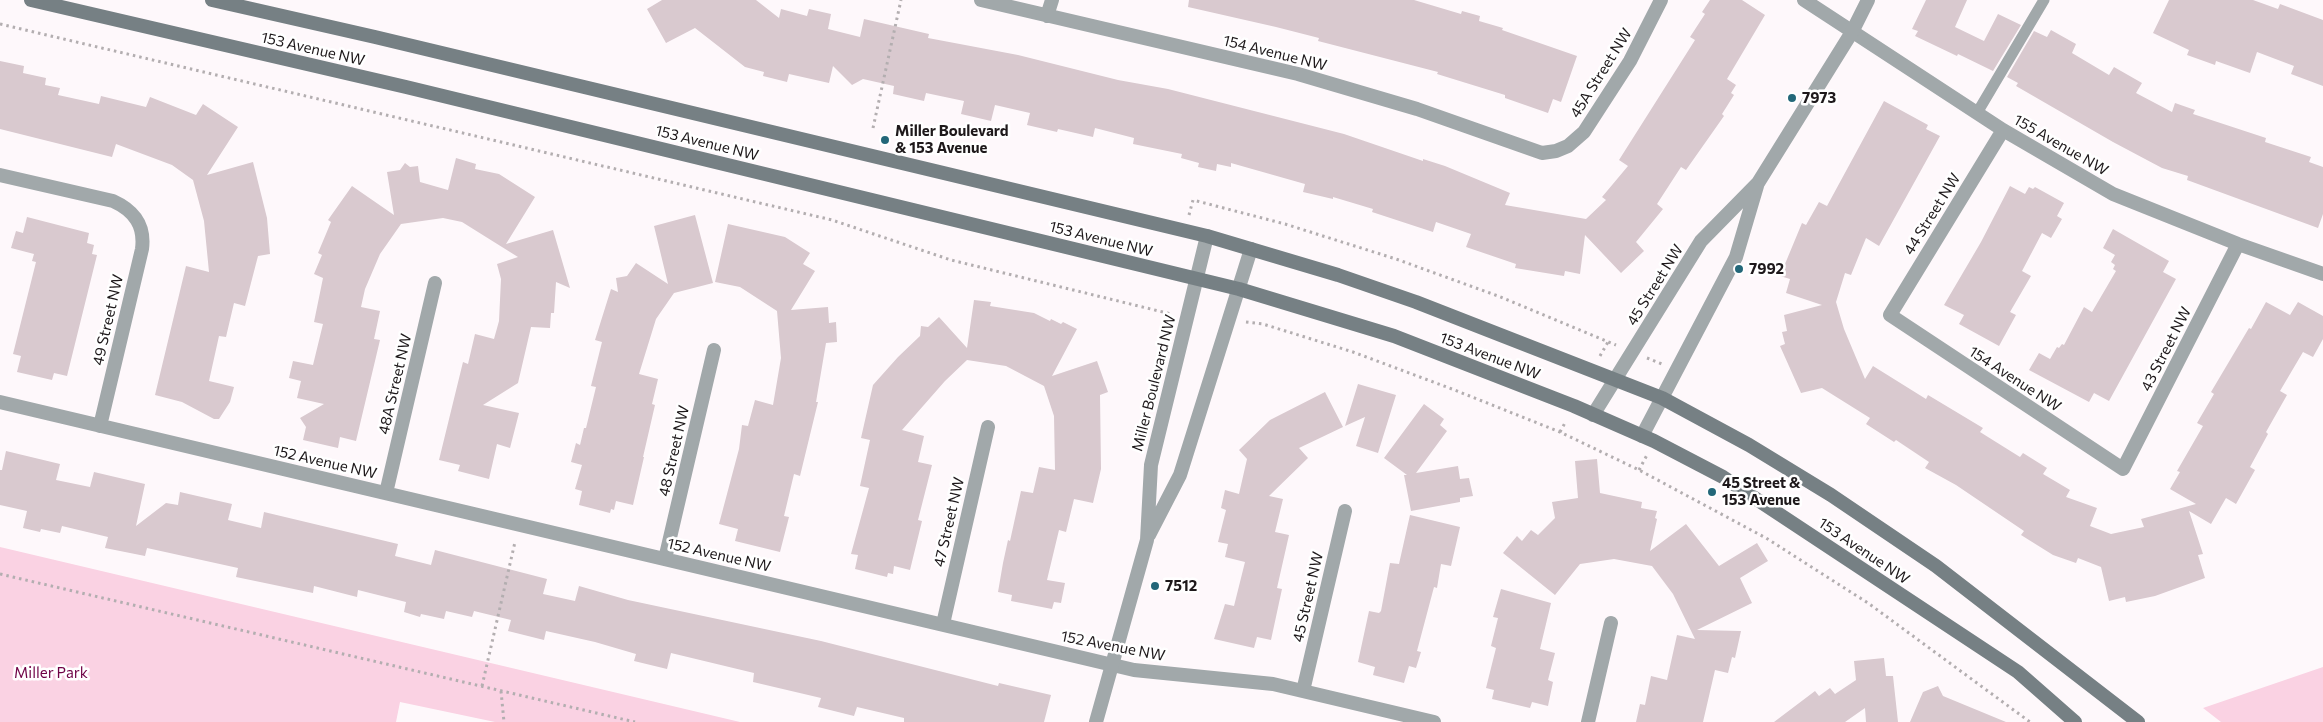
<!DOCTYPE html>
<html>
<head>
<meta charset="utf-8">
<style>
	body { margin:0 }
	canvas { display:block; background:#fef8fb }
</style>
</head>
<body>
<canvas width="2323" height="722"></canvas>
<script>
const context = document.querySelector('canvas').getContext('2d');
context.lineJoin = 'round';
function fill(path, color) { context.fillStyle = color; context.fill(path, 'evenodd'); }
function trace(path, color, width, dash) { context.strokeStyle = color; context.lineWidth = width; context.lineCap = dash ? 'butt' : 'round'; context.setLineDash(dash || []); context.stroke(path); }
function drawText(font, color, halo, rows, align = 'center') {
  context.font = font + ' Commissioner,sans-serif'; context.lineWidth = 5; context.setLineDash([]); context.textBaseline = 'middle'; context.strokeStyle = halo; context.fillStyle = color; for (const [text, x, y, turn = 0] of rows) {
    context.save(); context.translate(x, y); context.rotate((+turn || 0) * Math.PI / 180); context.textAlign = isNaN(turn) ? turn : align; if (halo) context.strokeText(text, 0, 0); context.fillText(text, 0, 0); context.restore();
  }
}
fill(new Path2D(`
	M0 547 740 722H495L400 702 396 722H0Z
	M2323 667V722H2221L2203 708Z`), '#fad2e3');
fill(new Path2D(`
	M662 0H756L779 18 781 9 807 16 809 9 831 14 828 29 860 37 864 19 929 34 928 38 1018 55 1118 80 1168 89 1344 134 1423 161V159L1445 166 1510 193 1505 205 1586 219 1606 200 1602 197 1628 166 1619 160 1695 40 1690 37 1705 14 1702 12 1710 0H1742L1765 15 1727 79 1736 85 1731 93 1734 95 1722 114 1724 116 1686 170 1681 167 1657 204 1663 209 1636 242 1644 251 1621 273 1585 235 1580 274 1565 271 1564 276 1515 268 1516 264 1466 247 1471 234 1436 222 1433 232 1372 212 1373 209 1333 197V199L1303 192 1305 184 1231 163V167L1217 164 1216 171 1198 167 1199 163 1181 158 1182 154 1133 144 1134 138 1095 128 1093 137 1058 129 1057 132 1027 125 1030 113 995 105 991 121 961 114 964 101 926 93 924 101 893 94 894 86 863 79 852 85 833 66 829 83 789 74 787 82 763 76 764 72 745 67 695 28 666 43 647 9Z
	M1189 0H1414L1461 14 1462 11 1480 16 1479 21 1503 28 1502 30 1577 56 1561 102 1553 99 1548 113 1505 98V95L1437 74 1438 72 1318 41 1319 38 1276 27 1188 7Z
	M1926 0H1967L1955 27 1984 41 1998 14 2021 25 1993 71 1958 54 1957 56 1915 36 1918 31 1912 29Z
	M2169 0H2253L2278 9 2280 4 2323 20V86L2291 74 2294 66 2257 52 2250 73 2216 61 2215 65 2187 55 2189 50 2153 33Z
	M2051 30 2076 44 2072 53 2109 75 2114 67 2142 83 2136 93 2172 112 2175 103 2195 110 2193 114 2266 138 2265 142 2311 157 2309 162 2323 167V214L2318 228 2187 180 2188 176 2162 168 2113 142 2016 86 2018 83 2007 77 2034 31 2047 37Z
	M0 61 24 66 23 73 46 78 45 85 60 88 58 95 99 104 101 96 146 107 150 97 196 115 203 104 238 127 207 175 253 162 267 218 270 254 258 256 245 306 234 303 226 337 219 336 209 381 234 387 230 402 219 419H214L182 402 155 395 186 266 209 272 204 221 193 180 172 165 116 144 112 157 0 129Z
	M1884 101 1928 125 1926 129 1940 136 1879 246 1866 238 1851 275 1845 273 1836 302 1844 329 1865 379 1873 366 1926 399 1928 395 1983 428 1980 432 2020 457 2023 453 2047 468 2043 474 2070 490 2066 497 2097 508 2090 526 2111 534 2144 527 2141 519 2196 504 2170 489 2180 472 2177 471 2203 426 2197 423 2214 394 2211 392 2249 328 2251 329 2266 302 2290 315 2298 302 2323 316V339L2313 357 2303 352 2280 391 2287 395 2266 432 2268 434 2250 467 2255 470 2236 504 2226 498 2211 524 2189 511 2203 554 2198 555 2205 578 2155 596 2126 602 2125 597 2109 601 2101 567 2078 558 2076 563 2053 555 2021 535 2024 531 1956 485 1925 468 1929 462 1896 440 1894 442 1866 424 1870 418 1822 388 1801 393 1780 346 1785 344 1782 332 1787 331 1784 315 1822 305 1786 293 1790 279 1780 276 1802 223 1806 225 1819 202 1827 206Z
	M456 158 476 164 475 169 499 174 535 197 506 244 553 230 570 288 556 282 554 313H551L550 328 531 327 518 383 483 405 519 413 510 448 497 444 489 479 458 471 460 465 439 460 463 362 468 364 475 334 494 339 499 321 501 279 497 264 518 257 462 222 443 218 401 224 380 254 365 289 361 307 380 311 374 339 380 340 356 441 340 437 338 448 303 440 306 427 300 418 324 404 297 398 301 381 289 378 293 361 313 365 323 324 314 322 323 278 314 274 322 255 318 253 331 222 328 220 352 186 394 215 387 172 400 170 405 163 410 167 418 166 420 182 448 190Z
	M2010 186 2025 194 2029 187 2033 189 2035 187 2064 203 2057 216 2062 219 2051 238 2042 233 2022 271 2031 276 2010 312 2016 315 1999 346 1959 324 1964 315 1944 305 1981 242Z
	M695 215 713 283 674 293 656 319 639 374 658 379 652 404 655 405 643 457H644L633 505 616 501 614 510 611 509 610 513 579 505 582 491 575 489 582 465 571 462 576 443 580 445 584 428H586L596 387 591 386 602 342 595 340 611 289 618 292 616 278 627 276 636 263 668 284 654 226Z
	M27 217 89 233 87 243 94 245 92 254 97 255 67 376 54 373 52 380 17 372 21 356 13 354 36 262 32 261 34 254 11 248 16 231 23 233Z
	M728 224 785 237 810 253 803 264 815 271 791 310 828 307 829 323 836 322 837 342 826 343 816 402H818L800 476 794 474 784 516 789 517 780 552 735 541 738 529 719 524 739 449 742 425 748 426 755 400 773 405 781 358 777 311 740 287 715 282Z
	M2113 229 2169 261 2163 272 2176 279 2109 401 2094 393 2089 402 2029 370 2039 353 2050 359 2057 347 2059 348 2062 344 2064 345 2084 307 2092 312 2116 271 2113 269 2115 265 2111 262 2115 255 2103 248Z
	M974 300 991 302 990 306 1034 313 1050 321 1051 319 1061 324 1063 322 1077 329 1052 376 1097 361 1108 392 1100 395 1101 469 1093 503 1074 499 1066 532 1059 530 1047 580 1065 583 1061 603 1054 602 1052 609 1011 601 1012 595 998 592 1003 563 1008 540 1010 541 1021 491 1033 493 1039 467 1055 470 1054 416 1044 386 1006 366 967 360 945 381 902 430 924 436 918 462 932 465 918 520 922 521 910 570 894 566 893 574 888 573 887 577 855 569 858 555 851 554 869 488 860 486 870 440 861 438 873 385 898 357 920 336 921 326 928 327 939 317 967 348Z
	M1358 384 1396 395 1378 453 1356 446 1365 417 1345 426Z
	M1325 392 1343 427 1299 448 1308 458 1269 496 1283 499 1275 532 1289 535 1277 588 1282 589 1271 640 1257 637 1254 648 1214 639 1225 604 1234 606 1245 562 1225 557 1228 544 1218 542 1226 510 1221 508 1225 490 1239 494 1247 459 1239 450 1270 420Z
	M1424 404 1444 419 1440 425 1447 431 1416 473 1458 466 1460 479 1469 478 1473 496 1460 498V502L1411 511 1404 475H1407L1384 458Z
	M6 451 60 464 56 480 90 487 94 472 145 484 136 526 166 503 178 505 180 492 232 504 228 520 261 528 264 512 398 544 395 556 431 565 435 550 547 579 543 594 575 601 579 586 628 600 821 641 998 686 999 683 1051 695 1044 722H904V718L857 707 854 716 818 707 821 698 753 682 754 673 671 653 667 669 634 661 636 654 595 642 546 631 544 640 508 631 511 620 474 611 472 617 446 611 444 619 421 614 420 617 404 612 406 602 358 590 357 597 314 586 313 593 236 577 238 568 147 548 145 556 105 548 108 537 62 526 60 533 41 529 40 532 23 528 27 511 0 505V470H2Z
	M1597 459 1600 493 1642 502 1641 508 1657 511 1655 518 1657 519 1650 551 1686 524 1719 566 1757 543 1768 561 1740 578 1752 603 1697 630 1741 631 1735 658 1732 657 1728 673 1715 670 1703 722H1636L1640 704 1645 705 1651 676 1667 680 1677 635 1695 639 1673 594 1652 566 1614 559 1580 564 1555 595 1503 553 1517 536 1522 541 1531 530 1538 535 1555 518 1552 502 1578 498 1575 461Z
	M1410 515 1460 527 1451 566 1441 564 1437 588 1434 587 1417 651 1421 652 1416 668 1409 666 1404 683 1373 675 1375 667 1358 662 1369 611 1379 613 1381 611 1390 563 1399 564Z
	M1501 589 1551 603 1540 649 1555 653 1548 680 1553 682 1548 706 1532 702 1530 708 1492 699 1494 690 1486 688 1496 648 1491 646 1498 618 1493 617Z
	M1884 658 1886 676H1893L1898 722H1866L1865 708 1845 722H1774L1815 691 1819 696 1830 688 1835 694 1856 680 1854 661Z
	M1938 686 1943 696 2006 722H1910L1923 692Z`), '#d9c9cf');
trace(new Path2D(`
	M0 24 832 220 951 260 1171 314
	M873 128 901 0
	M1189 215 1193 200 1285 224 1396 259 1498 296 1616 345
	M1246 322 1263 324 1353 352 1452 389 1560 432 1639 470 1766 538 1868 603 2030 722
	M1600 356 1608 342
	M1647 358 1662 364
	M1560 432 1566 421
	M1639 470 1647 455
	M0 574 635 722
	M482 686 515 542
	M501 691 504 722`), '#b3aeb0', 3, [2.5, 4]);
trace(new Path2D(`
	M1977 113 2044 0`), '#a1a8aa', 11);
trace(new Path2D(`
	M981 0 1298 74 1417 109 1542 153 1556 151 1568 146 1584 132 1630 61 1661 0
	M1804 0 2003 130 2113 194 2238 244 2323 274
	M1047 16 1052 0
	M2003 130 1890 315 2123 469 2238 244
	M0 175 113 201C135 211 145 226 142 249L100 426
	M0 402 1134 670 1273 684 1434 722
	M386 493 435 283
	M665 559 714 350
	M943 624 988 427
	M1303 691 1345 511
	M1588 722 1611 623`), '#a1a8aa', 14);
trace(new Path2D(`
	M1593 415 1701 241 1758 183 1852 32 1868 0
	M1642 436 1736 257 1757 186
	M1149 535 1180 475 1251 249
	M1096 722 1147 540 1151 465 1207 236`), '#a1a8aa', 14);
trace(new Path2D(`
	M31 0 406 87 1239 289 1394 336 1574 406 1654 441 1723 477 2018 672 2075 722
	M212 0 375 37 1207 236 1338 275 1416 302 1662 398 1749 445 1831 495 1936 566 2138 722`), '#768084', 14);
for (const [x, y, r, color] of [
	[1792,98,5,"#236779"],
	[885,140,5,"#236779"],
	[1739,269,5,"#236779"],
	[1712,492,5,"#236779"],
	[1155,586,5,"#236779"]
]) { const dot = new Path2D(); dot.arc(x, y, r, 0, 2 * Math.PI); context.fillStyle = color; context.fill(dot); trace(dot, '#fff', 2); }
drawText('15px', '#1e191b', '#fff', [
	["153 Avenue NW",313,49,13],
	["154 Avenue NW",1275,53,14],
	["45A Street NW",1601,73,-58],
	["153 Avenue NW",707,143,14],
	["155 Avenue NW",2061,145,30],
	["44 Street NW",1932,214,-58],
	["153 Avenue NW",1101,239,14],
	["45 Street NW",1655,285,-58],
	["49 Street NW",108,320,-77],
	["43 Street NW",2166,349,-63],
	["153 Avenue NW",1490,356,21],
	["154 Avenue NW",2015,379,33],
	["Miller Boulevard NW",1154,383,-76],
	["48A Street NW",395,384,-77],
	["48 Street NW",674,451,-77],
	["152 Avenue NW",325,462,13],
	["47 Street NW",949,522,-77],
	["153 Avenue NW",1864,551,34],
	["152 Avenue NW",719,555,13],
	["45 Street NW",1308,597,-77],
	["152 Avenue NW",1113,646,11]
]);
drawText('bold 15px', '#1e191b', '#fff', [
	["7973",1802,98],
	["Miller Boulevard",895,131],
	["& 153 Avenue",895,148],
	["7992",1749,269],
	["45 Street &",1722,483],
	["153 Avenue",1722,500],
	["7512",1165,586]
], 'left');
drawText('15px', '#6e0145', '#fff', [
	["Miller Park",51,673]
]);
</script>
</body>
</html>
